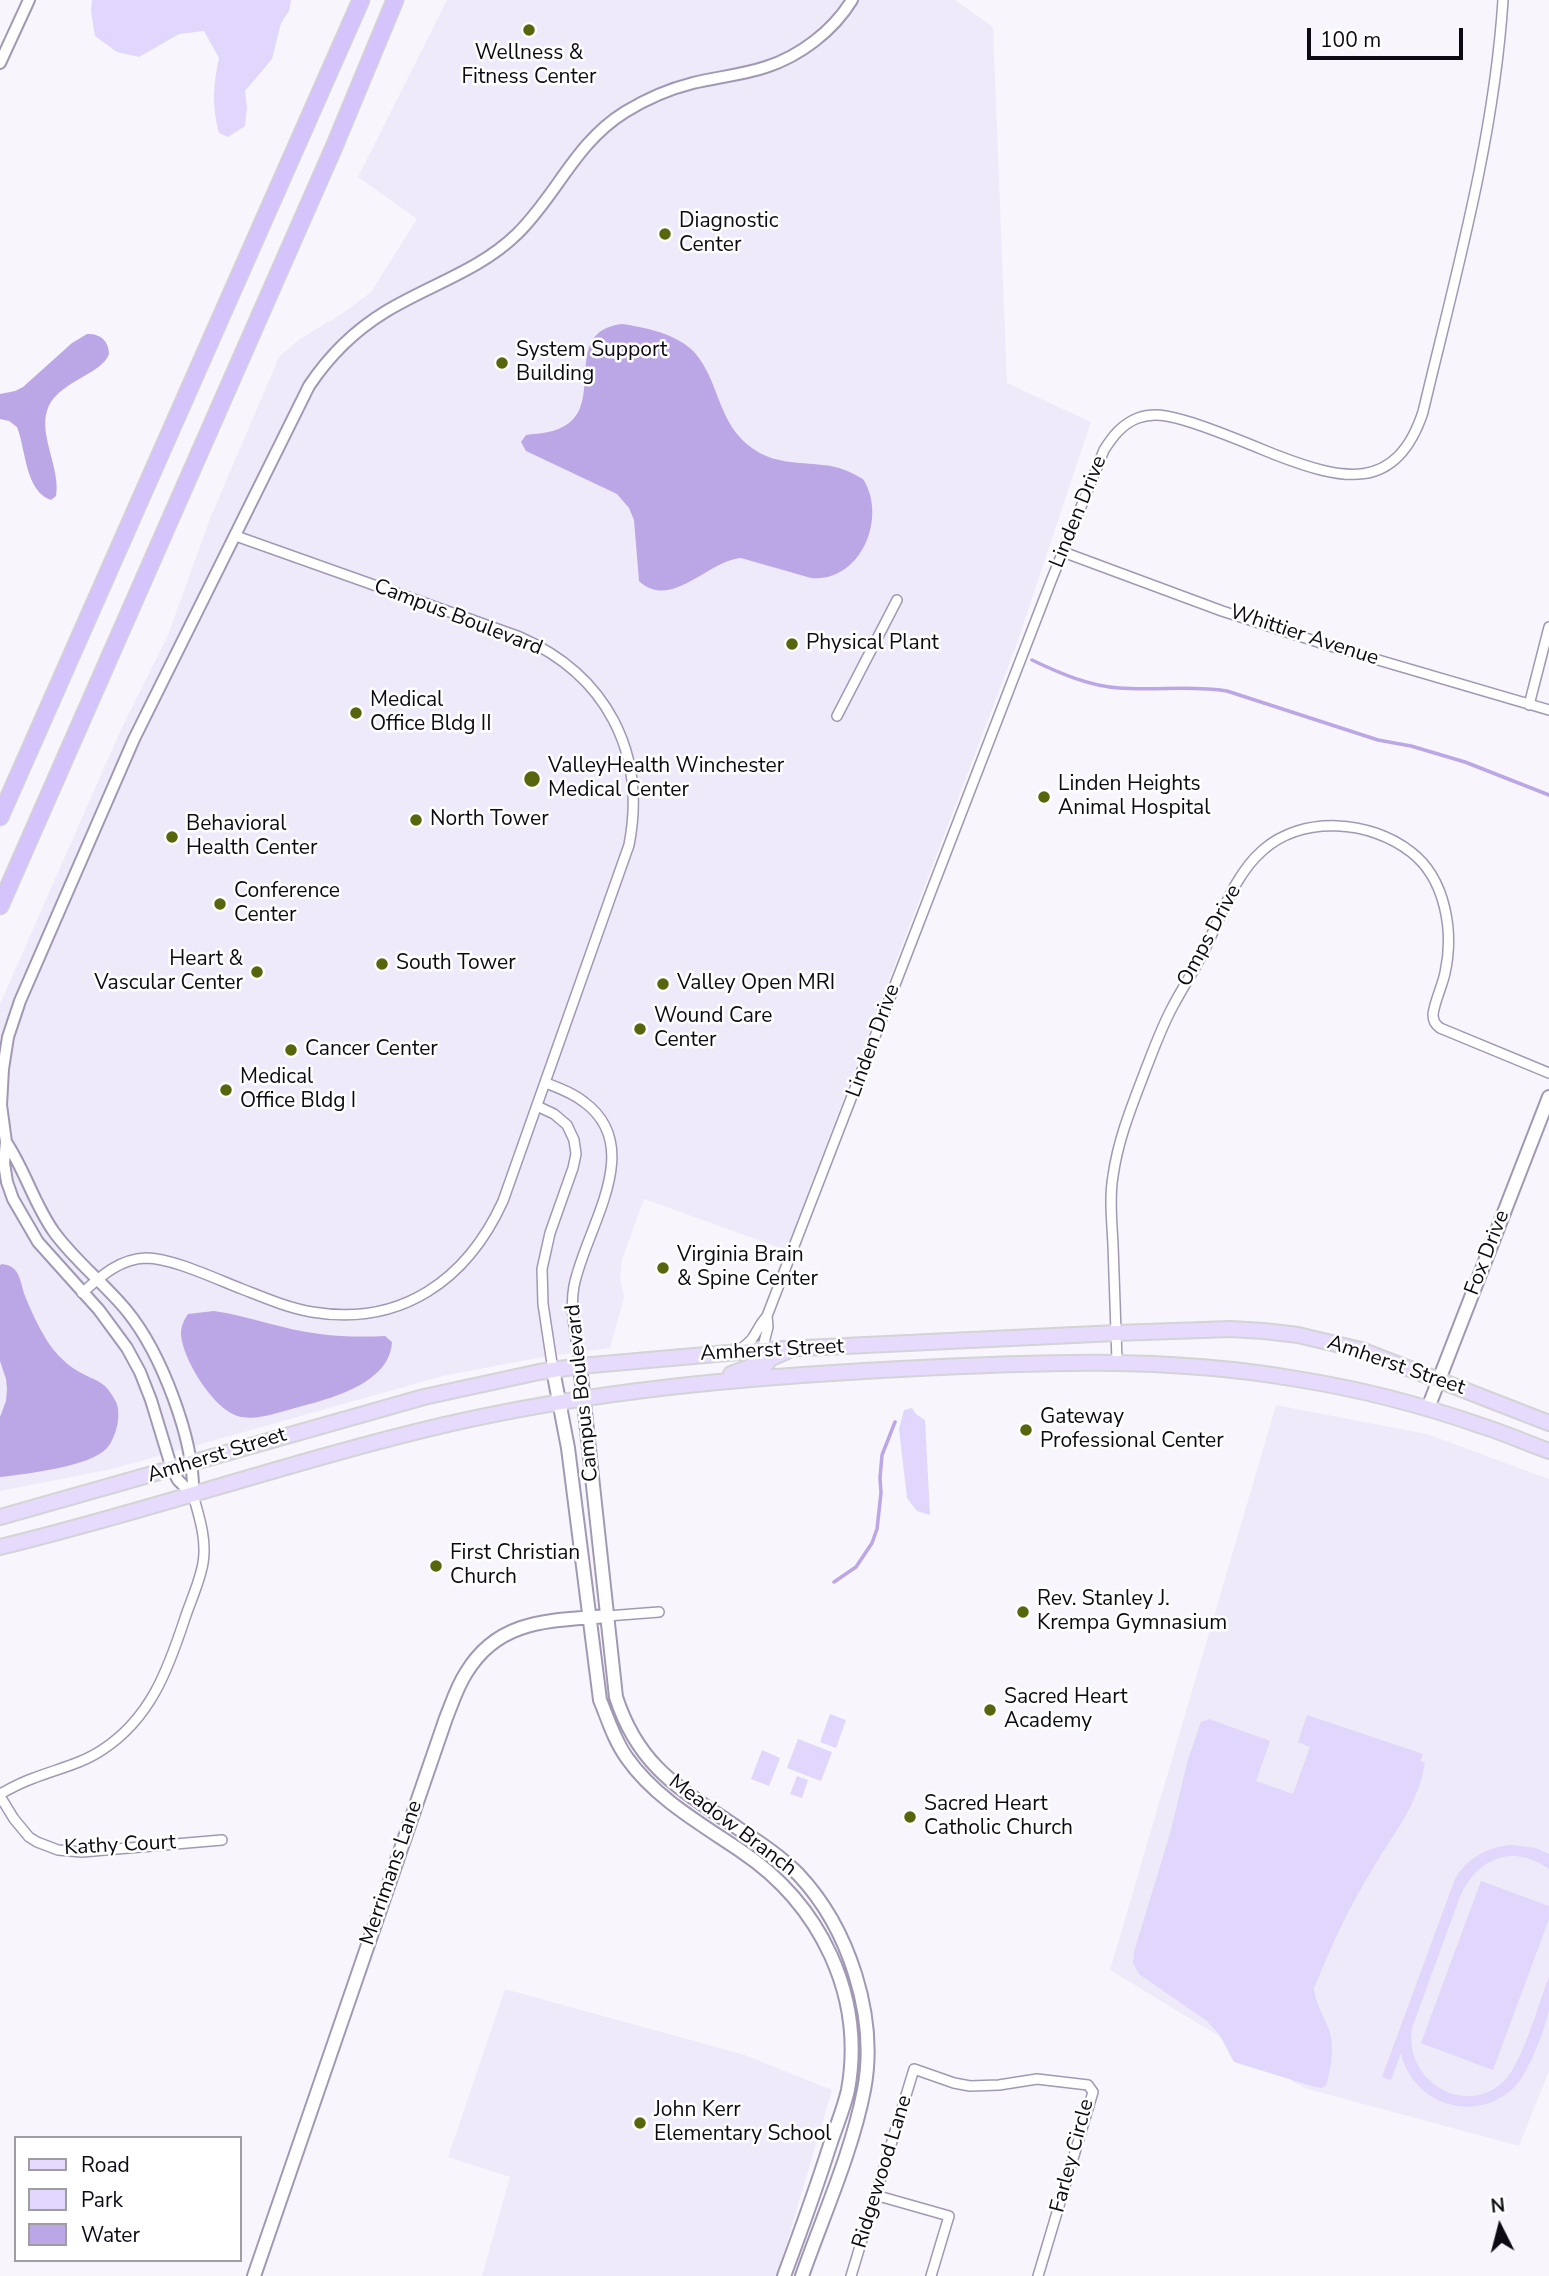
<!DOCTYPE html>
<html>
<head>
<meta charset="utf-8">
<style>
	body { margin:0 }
	#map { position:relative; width:1549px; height:2276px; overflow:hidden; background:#f8f6fc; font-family:"Nunito Sans",sans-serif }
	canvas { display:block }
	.legend { position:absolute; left:14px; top:2136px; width:228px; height:126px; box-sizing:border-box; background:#fff; border:2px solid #9f9da1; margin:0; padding:9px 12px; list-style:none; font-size:21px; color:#0e0a14 }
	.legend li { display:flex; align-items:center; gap:14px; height:35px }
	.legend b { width:35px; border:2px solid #9f9da1 }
	.north { position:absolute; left:1465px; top:2192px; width:70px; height:70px; -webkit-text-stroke:5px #fff; paint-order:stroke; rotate:354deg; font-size:19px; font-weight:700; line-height:28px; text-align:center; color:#0e0a14 }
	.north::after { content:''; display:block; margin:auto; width:24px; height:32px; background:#0e0a14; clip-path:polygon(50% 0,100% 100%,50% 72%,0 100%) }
	.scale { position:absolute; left:1307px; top:28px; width:156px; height:32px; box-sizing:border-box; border:4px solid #0e0a14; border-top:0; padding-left:9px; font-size:21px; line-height:24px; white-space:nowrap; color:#0e0a14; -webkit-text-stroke:5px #fff; paint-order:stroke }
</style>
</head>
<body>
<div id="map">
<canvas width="1549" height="2276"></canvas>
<ul class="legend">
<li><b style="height:9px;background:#e6dbfd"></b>Road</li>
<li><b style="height:19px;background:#e1d6fc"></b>Park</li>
<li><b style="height:19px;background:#bba7e6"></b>Water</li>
</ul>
<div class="north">N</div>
<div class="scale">100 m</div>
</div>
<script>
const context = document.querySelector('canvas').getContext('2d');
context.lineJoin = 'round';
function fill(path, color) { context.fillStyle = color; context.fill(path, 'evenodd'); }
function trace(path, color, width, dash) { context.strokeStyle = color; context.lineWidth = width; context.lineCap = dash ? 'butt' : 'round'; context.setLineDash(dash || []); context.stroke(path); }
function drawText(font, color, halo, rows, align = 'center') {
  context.font = font + ' "Nunito Sans",sans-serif'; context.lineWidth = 5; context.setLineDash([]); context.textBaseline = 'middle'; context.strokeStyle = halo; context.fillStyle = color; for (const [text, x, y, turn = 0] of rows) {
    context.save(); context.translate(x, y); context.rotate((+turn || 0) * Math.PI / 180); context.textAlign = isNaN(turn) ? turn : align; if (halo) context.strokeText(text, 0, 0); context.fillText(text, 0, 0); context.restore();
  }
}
fill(new Path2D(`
	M447 0H955L993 27 1007 383 1091 422 1015 649 786 1250 644 1199 622 1260 620 1276 624 1298 610 1348 537 1358 443 1376 112 1469 0 1491V1004L122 727 168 635 211 516 279 357 300 339 343 313 371 292 417 219 358 177Z
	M1276 1405 1427 1434 1549 1479V2071L1519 2146 1304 2088 1110 1970Z
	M505 1989 745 2055 832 2090 777 2276H482L510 2177 448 2157Z`), '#efeaf9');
fill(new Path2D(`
	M92 0H291L289 11 281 23 272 59 245 91 247 107 245 126 228 137 219 133C212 104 213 87 219 58L204 31 179 34 139 57 117 52 95 36 91 11Z
	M912 1408 916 1414 925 1420 930 1515 917 1511 907 1498 899 1429 904 1410Z
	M830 1714 846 1720 836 1748 820 1742Z
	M1307 1715 1423 1754 1420 1761 1425 1763C1417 1807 1395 1831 1373 1868 1349 1906 1331 1947 1314 1988 1315 2004 1324 2016 1329 2030 1335 2046 1331 2068 1326 2085L1321 2088 1315 2087 1234 2062 1219 2034 1207 2021 1139 1974 1133 1963 1134 1952 1171 1830 1188 1759 1201 1722 1209 1719 1270 1741 1256 1781 1293 1794 1310 1747 1298 1742Z
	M798 1739 832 1752 821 1781 787 1768Z
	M762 1750 780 1758 769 1786 751 1779Z
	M797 1776 808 1780 802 1798 790 1794Z
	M1511 1845 1536 1848 1549 1854V1869C1512 1842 1475 1859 1459 1899L1412 2028C1403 2080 1465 2119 1504 2081 1522 2064 1539 2002 1549 1977 1549 1988 1549 1999 1549 2009 1547 2025 1528 2072 1518 2083 1481 2126 1413 2107 1401 2053L1391 2080 1382 2077 1455 1879C1467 1858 1488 1847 1511 1845Z
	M1481 1881 1549 1906V1919L1493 2070 1421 2043Z`), '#e1d6fc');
fill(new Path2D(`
	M621 324C645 327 678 334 695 353 720 382 717 423 752 448 774 464 797 462 823 465 838 466 851 472 863 479 888 518 860 583 811 578L741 558C707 561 671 611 639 581L634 520 629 508 617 494 526 451 521 442 526 435C541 433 556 433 569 423 602 398 563 332 621 324Z
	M87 334C100 333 109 341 109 354 102 375 55 382 47 411 39 436 61 470 56 496L51 500C25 491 26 450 17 427L9 421 0 419V394L15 391 23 387 72 343Z
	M2 1264C8 1265 12 1266 16 1271 21 1278 22 1288 25 1296 31 1311 38 1326 46 1339 53 1351 65 1363 76 1370 95 1382 104 1378 116 1402 122 1414 116 1438 107 1448 90 1467 25 1474 0 1477V1417L6 1401 7 1389 6 1379 0 1361V1265Z
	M214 1311C250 1316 284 1330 320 1334 342 1337 364 1337 385 1336L392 1342C390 1384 329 1399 295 1408 279 1412 260 1420 242 1417 216 1414 182 1359 181 1334 181 1326 184 1320 188 1314Z`), '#bba7e6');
trace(new Path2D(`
	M1032 660C1059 673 1089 686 1119 688 1155 691 1191 685 1227 691L1378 740 1411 746 1465 762 1549 795
	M834 1582 856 1567 872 1543 877 1529 881 1493 880 1478 882 1455 895 1422`), '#bba7e6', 3.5);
const minor = new Path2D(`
	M1063 552 1222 611 1327 645 1549 710
	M1529 705 1549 627
	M837 716 897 600
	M546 1083C559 1088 573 1093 584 1102 647 1148 585 1229 574 1286 569 1312 577 1340 580 1366
	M537 1106 554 1114 567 1125 574 1140 576 1154 573 1168 550 1233 542 1269 543 1304 553 1370
	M82 1293C101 1276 119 1259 146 1258 172 1258 216 1279 242 1289 265 1298 288 1308 312 1312 401 1327 467 1280 503 1201L629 845C647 752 606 675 520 637L236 536
	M739 1350C759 1337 754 1330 767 1316L1051 581 1104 450C1113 436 1122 424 1138 418 1158 411 1177 418 1196 424 1223 433 1249 444 1276 455 1341 480 1396 494 1423 412 1455 277 1494 140 1503 0
	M762 1350 768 1327 767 1316
	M1117 1361C1116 1322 1114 1284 1113 1245 1112 1222 1109 1198 1113 1176 1118 1140 1131 1108 1144 1074 1153 1051 1161 1028 1173 1006 1183 987 1195 969 1204 951 1221 917 1234 875 1263 850 1303 815 1370 820 1411 852 1446 879 1454 932 1445 973 1442 987 1435 1000 1433 1014 1433 1021 1435 1024 1440 1028L1549 1073
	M607 1616 659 1612
	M0 1794C11 1788 22 1782 34 1778 57 1769 81 1764 102 1750 150 1719 168 1670 185 1618 191 1600 200 1581 203 1563 207 1540 199 1516 193 1495
	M0 1796 14 1819 29 1837 37 1842 58 1850 82 1852 222 1840
	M875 2195 949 2216 931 2276
	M851 2276 914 2069 954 2083 970 2086 999 2085 1037 2079 1088 2085 1093 2092 1038 2276`);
const tertiary = new Path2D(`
	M0 63 29 0
	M6 1142C25 1170 34 1204 54 1232 75 1261 104 1283 127 1311 161 1353 195 1440 193 1495
	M193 1495 178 1480 172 1469 151 1400 140 1372 127 1348 99 1310 38 1242 13 1199 7 1182 4 1163 6 1142 1 1105 3 1069 8 1037 20 1001 134 739 309 386C329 356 354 331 385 312 429 285 479 271 517 234 557 195 575 143 625 112 646 99 669 89 693 83 717 77 742 75 766 67 800 56 833 31 852 0`);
const secondary = new Path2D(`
	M580 1366 616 1697C639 1768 681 1789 739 1829 760 1843 780 1856 798 1874 849 1928 878 2017 864 2090 852 2152 823 2216 802 2276
	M553 1370 568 1448 600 1700C608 1719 614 1740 627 1758 655 1798 701 1824 741 1851 820 1904 865 1995 848 2090 844 2108 836 2127 830 2145 816 2189 800 2233 784 2276
	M1428 1408 1549 1097
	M254 2276 446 1718C452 1703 457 1687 466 1673 499 1618 551 1621 607 1616`);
const primary = new Path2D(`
	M731 1374 750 1367 762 1350
	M756 1377 771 1358 786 1352
	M0 1517 424 1397 539 1372 580 1366 762 1350 1116 1333 1231 1329 1264 1331 1298 1335 1361 1350 1549 1423
	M0 1547C149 1511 295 1460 444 1425 595 1390 747 1377 901 1369 1034 1362 1166 1356 1297 1379 1360 1389 1422 1405 1482 1426 1505 1433 1526 1443 1549 1451`);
const motorway = new Path2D(`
	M0 817 361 0
	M0 906 334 147 395 0`);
trace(minor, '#a199b4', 12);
trace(tertiary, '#a199b4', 14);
trace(secondary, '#a199b4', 16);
trace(primary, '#d4d3d5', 18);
trace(motorway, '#d4d3d5', 19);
trace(minor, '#fff', 9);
trace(tertiary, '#fff', 10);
trace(secondary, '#fff', 12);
trace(primary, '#e6dbfd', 14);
trace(motorway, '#d5c3fc', 16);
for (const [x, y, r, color] of [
	[529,30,7,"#57660c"],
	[665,234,7,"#57660c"],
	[502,363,7,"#57660c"],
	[792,644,7,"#57660c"],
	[356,713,7,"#57660c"],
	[532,779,9,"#57660c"],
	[1044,797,7,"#57660c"],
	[416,820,7,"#57660c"],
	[172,837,7,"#57660c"],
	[220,904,7,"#57660c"],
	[382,964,7,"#57660c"],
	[257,972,7,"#57660c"],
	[663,984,7,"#57660c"],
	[640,1029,7,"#57660c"],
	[291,1050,7,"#57660c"],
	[226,1090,7,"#57660c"],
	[663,1268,7,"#57660c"],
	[1026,1430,7,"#57660c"],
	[436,1566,7,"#57660c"],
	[1023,1612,7,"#57660c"],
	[990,1710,7,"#57660c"],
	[910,1817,7,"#57660c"],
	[640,2123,7,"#57660c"]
]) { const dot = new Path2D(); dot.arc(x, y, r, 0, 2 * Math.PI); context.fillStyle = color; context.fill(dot); trace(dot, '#fff', 2.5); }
drawText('21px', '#0e0a14', '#fff', [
	["Wellness &",529,54,"center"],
	["Fitness Center",529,78,"center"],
	["Diagnostic",679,222],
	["Center",679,246],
	["System Support",516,351],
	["Building",516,375],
	["Physical Plant",806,644],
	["Medical",370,701],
	["Office Bldg II",370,725],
	["ValleyHealth Winchester",548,767],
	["Medical Center",548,791],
	["Linden Heights",1058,785],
	["Animal Hospital",1058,809],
	["North Tower",430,820],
	["Behavioral",186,825],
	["Health Center",186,849],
	["Conference",234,892],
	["Center",234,916],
	["Heart &",243,960,"right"],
	["Vascular Center",243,984,"right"],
	["South Tower",396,964],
	["Valley Open MRI",677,984],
	["Wound Care",654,1017],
	["Center",654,1041],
	["Cancer Center",305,1050],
	["Medical",240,1078],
	["Office Bldg I",240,1102],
	["Virginia Brain",677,1256],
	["& Spine Center",677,1280],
	["Gateway",1040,1418],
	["Professional Center",1040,1442],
	["First Christian",450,1554],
	["Church",450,1578],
	["Rev. Stanley J.",1037,1600],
	["Krempa Gymnasium",1037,1624],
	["Sacred Heart",1004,1698],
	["Academy",1004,1722],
	["Sacred Heart",924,1805],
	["Catholic Church",924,1829],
	["John Kerr",654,2111],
	["Elementary School",654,2135]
], 'left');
drawText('21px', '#0e0a14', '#fff', [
	["Linden Drive",1079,512,-68],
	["Campus Boulevard",458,618,21],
	["Whittier Avenue",1304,636,18],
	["Omps Drive",1210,936,-62],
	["Linden Drive",874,1041,-70],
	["Fox Drive",1488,1253,-69],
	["Amherst Street",772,1351,-3],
	["Amherst Street",1396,1366,19],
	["Campus Boulevard",583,1393,-96],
	["Amherst Street",217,1456,-17],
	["Meadow Branch",732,1826,37],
	["Kathy Court",120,1846,-3],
	["Merrimans Lane",392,1873,-71],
	["Farley Circle",1073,2156,-75],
	["Ridgewood Lane",883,2172,-73]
]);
</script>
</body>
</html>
